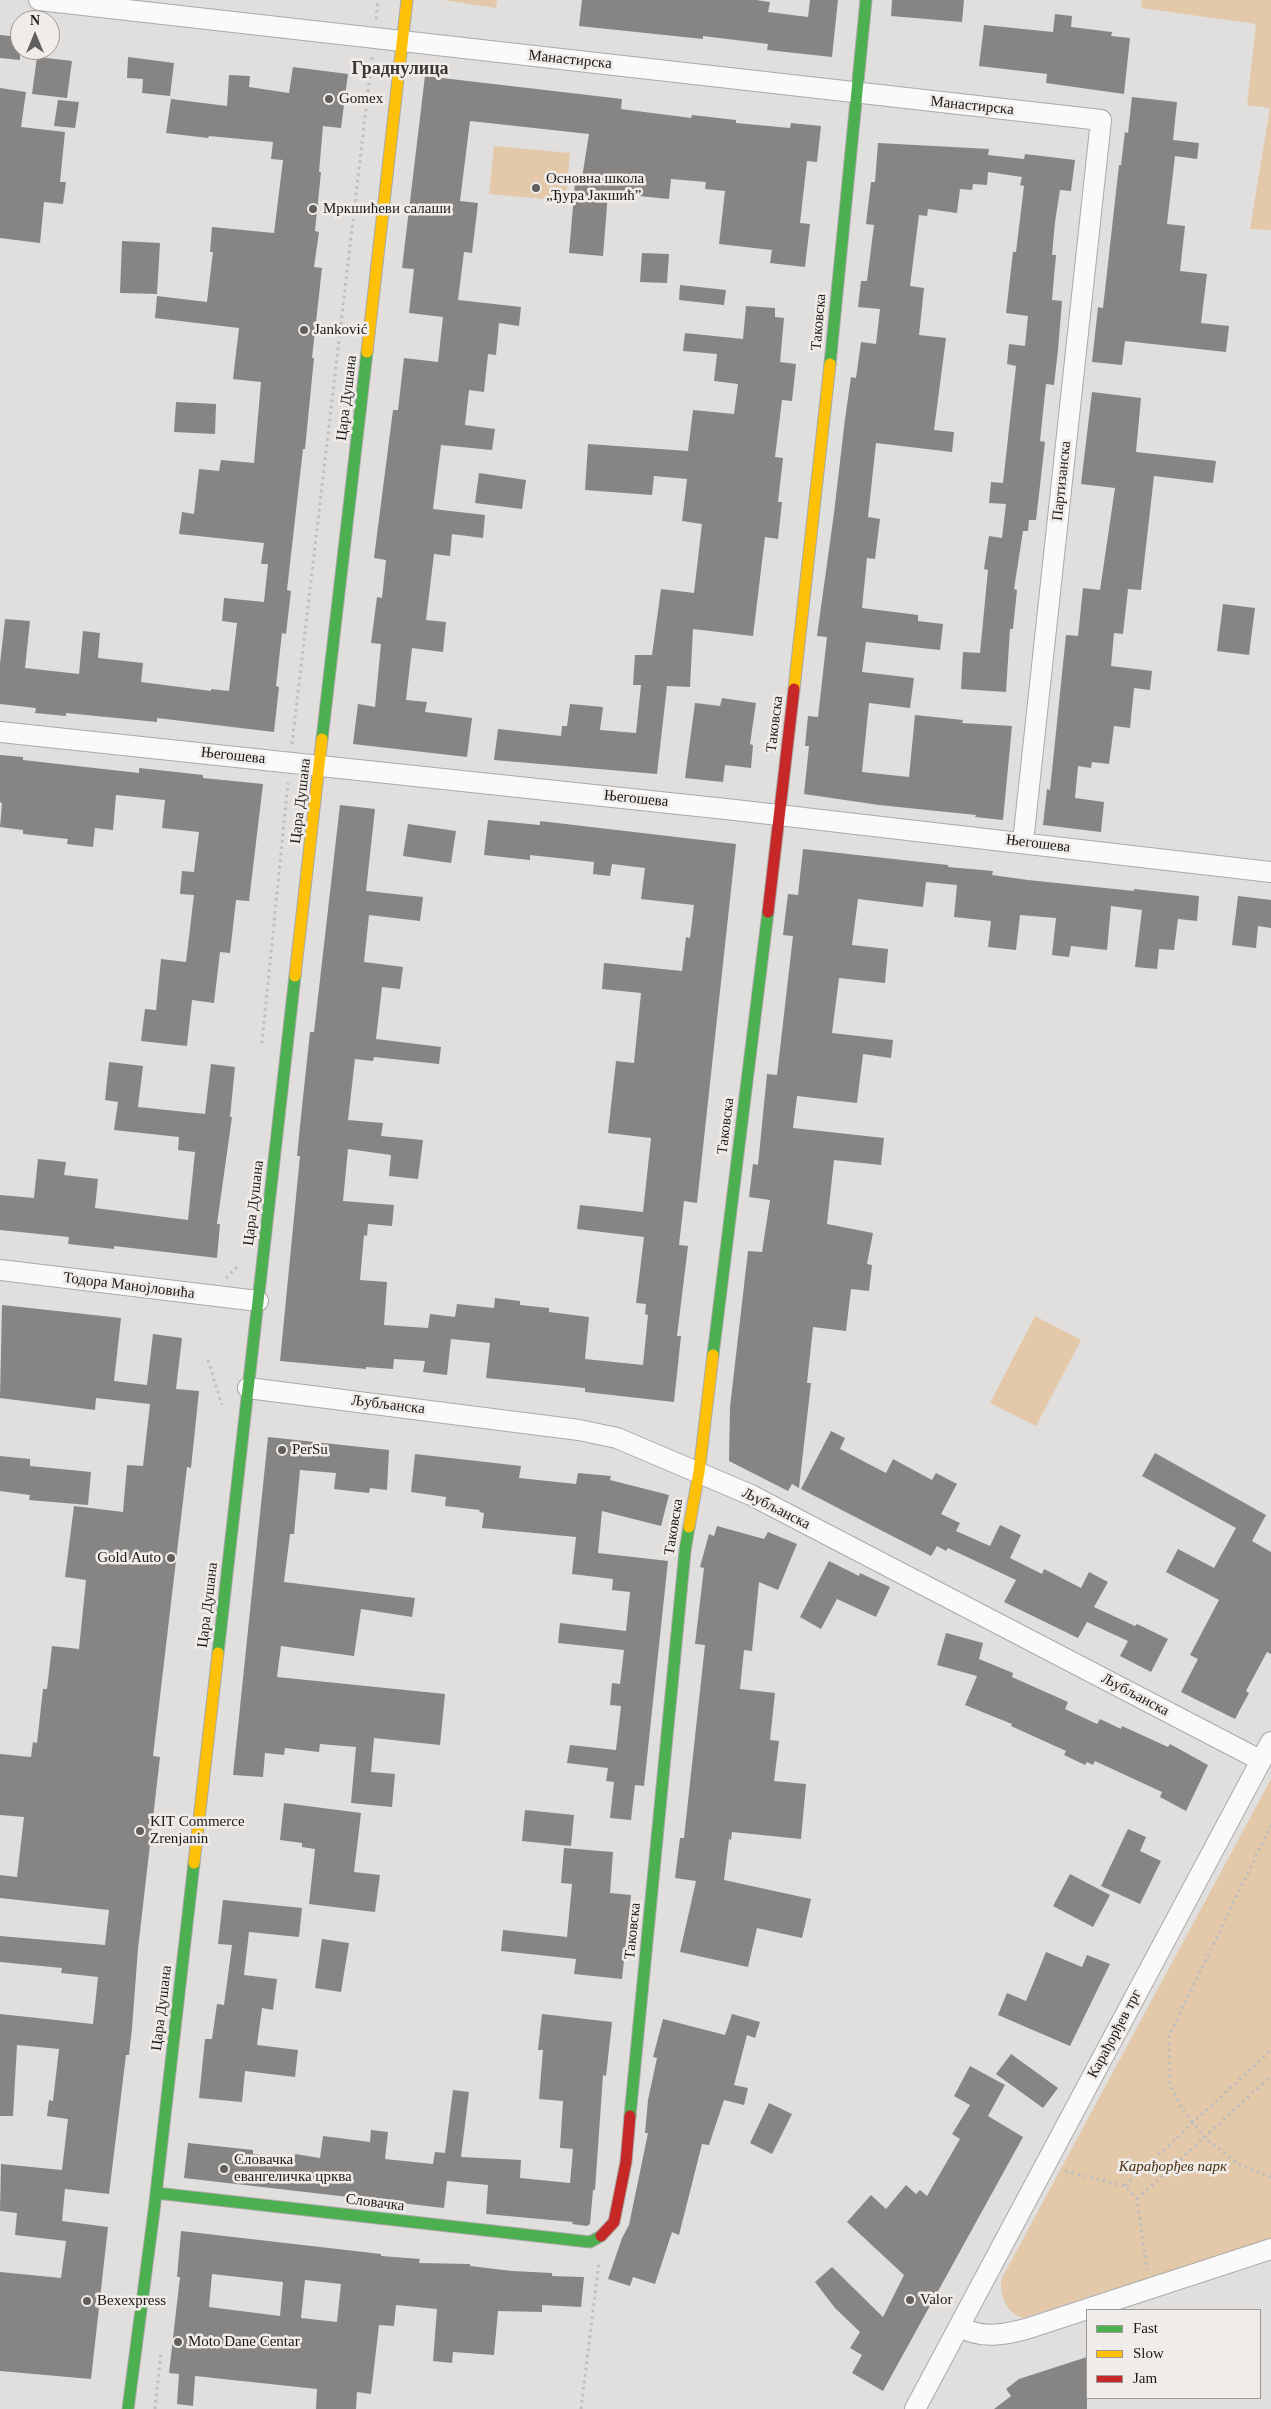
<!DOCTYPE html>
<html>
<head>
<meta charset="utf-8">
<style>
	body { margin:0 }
	#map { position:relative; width:1271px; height:2409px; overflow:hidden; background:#e1dfdd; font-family:Georgia,serif }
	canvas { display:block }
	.legend { position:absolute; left:1086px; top:2309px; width:175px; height:90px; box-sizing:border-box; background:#f0ece9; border:1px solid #9b9895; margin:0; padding:6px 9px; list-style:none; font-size:15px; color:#1b1a18 }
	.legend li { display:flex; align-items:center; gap:10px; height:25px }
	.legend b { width:25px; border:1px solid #9b9895 }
	.north { position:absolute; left:10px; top:10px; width:50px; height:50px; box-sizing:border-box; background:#f0ece9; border:1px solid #9b9895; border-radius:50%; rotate:0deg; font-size:14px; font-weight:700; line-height:20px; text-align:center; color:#1b1a18 }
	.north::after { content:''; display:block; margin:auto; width:18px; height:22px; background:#605f5d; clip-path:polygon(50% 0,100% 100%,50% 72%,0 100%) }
</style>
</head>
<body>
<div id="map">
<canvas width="1271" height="2409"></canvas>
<ul class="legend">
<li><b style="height:6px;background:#4caf50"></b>Fast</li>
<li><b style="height:6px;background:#ffc107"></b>Slow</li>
<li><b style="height:6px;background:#c62828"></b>Jam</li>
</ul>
<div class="north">N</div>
</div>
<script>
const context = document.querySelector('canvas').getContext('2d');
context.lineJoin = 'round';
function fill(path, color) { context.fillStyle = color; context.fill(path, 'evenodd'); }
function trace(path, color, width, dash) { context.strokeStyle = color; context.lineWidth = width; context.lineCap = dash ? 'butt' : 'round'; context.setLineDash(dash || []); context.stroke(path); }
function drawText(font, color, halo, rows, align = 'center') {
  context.font = font + ' Georgia,serif'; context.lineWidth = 5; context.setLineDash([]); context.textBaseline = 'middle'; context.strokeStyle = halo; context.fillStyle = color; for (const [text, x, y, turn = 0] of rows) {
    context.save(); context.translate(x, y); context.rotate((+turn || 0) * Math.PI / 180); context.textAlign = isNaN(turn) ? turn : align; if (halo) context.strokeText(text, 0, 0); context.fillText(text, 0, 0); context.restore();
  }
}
fill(new Path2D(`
	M443 0H497L496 8Z
	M1142 0H1271V230L1250 229 1270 108 1247 105 1256 24 1141 8Z
	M494 146 570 153 566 201 489 194Z
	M1035 1316 1081 1340 1036 1426 990 1403Z
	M1271 1779V2238L1023 2318C1007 2314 998 2294 1002 2278Z`), '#e3c8a9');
fill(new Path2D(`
	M582 0H756L770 2 768 12 808 17 810 0H838L832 57 767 50 768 44 703 36V39L579 26Z
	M892 0H964L962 22 891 16Z
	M1055 14 1072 16 1071 27 1112 32 1111 36 1130 38 1124 94 1046 83 1047 74 979 66 984 25 1053 32Z
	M0 35 20 37V60L0 58Z
	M37 57 72 61 67 98 32 94Z
	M128 57 174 63 170 96 142 93 143 79 127 78Z
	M293 67 348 74 341 128 323 126 319 172H321L315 231 319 232 314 267 322 268 312 358H314L305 449H303L287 590 291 591 286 634 282 633 276 686 279 687 274 732 157 718V722L66 713V716L35 713 36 708 0 704V664L5 619 30 621 25 668 79 674 83 631 100 633 98 658 143 663 141 682 211 691V689L229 691 237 623 222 621 224 598 264 602 268 564H261L264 543 179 534 182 512 194 514 199 469 219 471 221 460 254 463 261 382 233 379 239 328 155 318 157 296 207 302 213 252H210L212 227 274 233 283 160 271 159 273 142 209 136 208 138 166 133 171 99 227 106 229 75 250 76 249 87 289 93Z
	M425 76 622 99 621 109 691 118 692 115 736 120V123L790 128 791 123 821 126 817 162 807 161 800 223 810 224 805 267 770 263 772 250 719 244 725 191 705 189 706 182 671 179 669 199 608 193 603 256 569 253 575 183 581 184 589 134 470 121 460 201 478 203 472 253 464 252 458 300 521 307 519 326 499 323 496 355 488 354 484 392 469 390 465 425 495 429 492 450 441 445 433 509 485 515 483 538 452 534 450 556 434 554 426 620 446 622 443 652 412 648 406 700 427 702 425 712 472 718 467 757 353 744 358 704 375 707 381 644 371 643 377 597 382 598 386 560 374 558 393 410H398L404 358 438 362 443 317 409 313 414 269 402 268Z
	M0 88 26 92 21 127 65 132 60 182H66L63 204 44 202 40 243 0 238Z
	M1132 97 1177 102 1173 140 1199 143 1197 159 1175 156 1167 224 1185 226 1180 271 1207 274 1201 323 1229 326 1226 352 1125 341 1122 365 1092 362 1098 307 1103 308 1119 165H1121L1125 132 1128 133Z
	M58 100 79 102 75 128 54 126Z
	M878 143 989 149 988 155 1024 159 1025 154 1075 160 1071 191 1060 190 1055 222 1052 255H1056L1052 300 1062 301 1058 350 1054 385 1046 384 1040 441 1045 442 1036 520H1029L1028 531H1023L1014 589 1017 590 1013 629H1010L1006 692 961 689 963 652 980 653 988 570 984 569 989 536 1002 538 1006 504 989 503 991 482 1003 483 1016 366 1007 364 1009 344 1025 346 1028 316 1006 313 1013 252H1016L1024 186 1020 185 1022 177 988 172 987 185 973 184 972 190 960 189 957 213 928 209 927 216 919 215 910 286 924 288 919 335 946 338 934 430 954 432 952 452 876 443 868 517 880 519 875 559 867 558 862 608 918 615V621L943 624 940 650 866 642 862 672 914 678 910 708 869 703 862 772 909 777 915 715 963 720 962 723 1012 726 1003 820 975 817 976 815 879 805 804 794 809 746H805L808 716 818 717 827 637 817 636 834 513 845 419 851 377 856 378 861 342 876 344 880 309 858 307 861 281H867L874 225 866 224 871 182H875Z
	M122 241 160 243 157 294 120 293Z
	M642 253 669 254 667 283 640 282Z
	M680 285 726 290 724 305 679 300Z
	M746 306 775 308V317L784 318 780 362 796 364 792 401 782 400 775 457 783 458 778 502H782L778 539 765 537 753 636 693 629 690 687 667 686 657 774 494 760 498 729 561 736 562 726H567L570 704 603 707 600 730 636 733 641 685H633L635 655H652L661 589 694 593 702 524 682 521 687 479 654 476 652 495 585 490 588 444 688 451 693 410 734 414 738 384 714 381 717 354 683 351 685 333 743 339Z
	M1092 392 1141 398 1136 452 1216 461 1213 483 1154 476 1141 590 1128 589 1123 634 1114 633 1111 666 1152 671 1150 690 1134 688 1130 728 1114 726 1109 764 1092 762 1091 768 1078 766 1075 798 1104 802 1101 832 1043 825 1047 789 1050 790 1066 635 1078 636 1083 588 1100 590 1115 488 1081 484Z
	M176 402 216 404 215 434 174 432Z
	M479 473 526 480 522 509 475 503Z
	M1223 604 1255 608 1249 655 1217 651Z
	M722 698 756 703 750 744 753 745 751 768 725 765 723 782 685 778 695 703 720 706Z
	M0 755 23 757V760L139 773V768L203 775V778L263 784 249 901 236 900 230 953 220 952 214 1003 192 1000 187 1046 141 1041 145 1009 156 1010 161 959 186 962 194 895 180 894 182 871 194 872 199 832 162 828 165 800 116 795 113 830 95 828 93 847 67 844 68 839 23 834V830L0 827 2 803 0 802Z
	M340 805 375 809 366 891 423 897 420 921 369 915 364 962 403 967 400 989 382 987 376 1039 441 1047 439 1064 374 1057 373 1061 355 1059 348 1120 383 1123 381 1136 423 1140 418 1179 389 1176 391 1155 348 1149 343 1201 394 1205 392 1226 368 1224 367 1236 364 1235 360 1280 387 1282 384 1325 428 1328 430 1314 455 1317 457 1304 494 1308 495 1298 520 1301V1305L549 1308V1312L589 1317 585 1359 643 1365 648 1315 645 1314 646 1304 636 1303 644 1237 577 1229 580 1205 643 1212 651 1138 608 1133 616 1061 634 1063 641 993 602 989 604 963 682 971 686 937 690 938 694 905 641 899 645 868 612 864 610 876 593 874 594 862 530 855V860L484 855 488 820 540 825V821L736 844 697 1203 684 1201 679 1245 688 1246 677 1336H681L674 1402 585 1392V1388L486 1378 490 1343 451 1339 447 1375 423 1372 425 1361 394 1359 393 1369 366 1367V1369L280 1361 300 1156H297L300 1126 310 1032H314Z
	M408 824 456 831 451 863 403 856Z
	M803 849 948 865V867L993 871 992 875 1028 880 1134 891V889L1199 896 1197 921 1178 919 1174 950 1159 949 1157 969 1135 967 1142 910 1111 906 1107 950 1071 946 1069 957 1052 955 1056 918 1020 915 1016 950 988 947 991 921 954 917 957 885 926 882 923 907 858 899 852 945 888 949 885 983 839 978 832 1033 893 1040 891 1058 863 1054 857 1103 797 1096 793 1128 884 1138 881 1165 834 1160 827 1224 873 1233 867 1264 872 1265 869 1291 851 1289 846 1331 813 1327 807 1383H811L799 1488 792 1484 788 1491 729 1461 730 1407 748 1251 762 1252 770 1200 749 1197 753 1164 758 1165 767 1074 777 1075 793 936 783 935 788 894 798 895Z
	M1238 896 1271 900V928L1258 926 1256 948 1232 945Z
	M109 1062 143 1066 138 1107 205 1114 211 1064 235 1067 230 1117H232L217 1224H220L217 1258 114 1246V1249L68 1244 69 1237 0 1230V1195L34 1198 38 1159 66 1162 64 1175 98 1179 95 1208 188 1220 195 1152 178 1150 179 1137 114 1130 118 1102 105 1100Z
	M2 1305 121 1318 114 1381 147 1385 153 1334 182 1338 176 1389 199 1391 191 1468 187 1467 153 1756 160 1757 138 1949 132 2028 129 2055H126L109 2194 65 2189 62 2221 108 2227 91 2379 0 2371V2272L61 2278 66 2241 15 2235 17 2213 0 2211 1 2164 62 2170 68 2119 47 2116 49 2100 53 2101 59 2049 17 2045 13 2116H0V2014L93 2024 98 1977 61 1973 62 1968 0 1962V1936L105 1945 109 1910 0 1898V1875L17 1877 24 1817 0 1815V1754L31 1757 33 1742 37 1743 43 1689H47L52 1646 79 1649 86 1580 65 1577 74 1506 123 1512 127 1465 143 1466 150 1404 96 1398 95 1410 0 1398Z
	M831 1431 845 1438 840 1449 886 1473 893 1459 932 1480 936 1473 957 1484 941 1514 960 1523 956 1531 990 1546 1000 1525 1021 1535 1010 1558 1042 1574 1044 1569 1081 1588 1089 1572 1108 1582 1094 1607 1135 1626 1137 1624 1168 1639 1151 1672 1120 1656 1128 1641 1087 1622 1078 1638 1004 1602 1016 1580 948 1548 946 1551 937 1546 931 1556 801 1489Z
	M268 1437 389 1450 387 1490 370 1488 369 1493 334 1489 336 1473 300 1470 294 1534H290L284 1582 415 1598 412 1617 361 1609 354 1656 281 1646 277 1677 445 1694 440 1745 374 1738 371 1772 395 1774 392 1807 351 1803 356 1747 320 1744 319 1752 285 1748 284 1755 265 1753 263 1777 233 1775Z
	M1155 1453 1266 1515 1252 1541 1271 1552V1654L1267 1652 1246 1691 1249 1693 1235 1719 1181 1692 1198 1659 1190 1655 1219 1600 1166 1572 1178 1549 1214 1568 1236 1528 1142 1476Z
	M415 1454 521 1466 519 1478 576 1484 578 1473 611 1476 610 1480 669 1495 661 1526 602 1511 598 1553 668 1561 644 1786 635 1785 631 1820 610 1818 614 1782 606 1781 608 1768 567 1763 570 1745 616 1750 621 1706 610 1705 612 1683 620 1684 624 1650 558 1643 560 1623 626 1631 630 1592 612 1590 613 1579 572 1574 576 1537 482 1528 484 1513 479 1512 480 1510 445 1506 446 1497 411 1492Z
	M0 1456 30 1459V1466L91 1472 88 1505 29 1500 30 1495 0 1491Z
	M717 1526 764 1539 768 1532 797 1544 778 1590 759 1582 752 1651 744 1650 740 1689 775 1693 770 1740 779 1741 774 1781 806 1784 801 1839 732 1832 731 1840 729 1839 724 1880 811 1899 802 1938 757 1928 748 1967 680 1952 696 1881 675 1878 680 1838H684L705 1645 695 1644 704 1568 700 1567 709 1534 714 1536Z
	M829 1561 859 1576 860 1573 890 1587 876 1617 837 1599 821 1629 800 1617Z
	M946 1633 983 1643 979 1659 1013 1673 1012 1677 1068 1702 1065 1709 1097 1724 1100 1719 1121 1729 1122 1726 1168 1747 1170 1744 1208 1765 1186 1811 1160 1797 1162 1792 1095 1761 1093 1765 1087 1762 1085 1765 1064 1755 1066 1751 1011 1726 1012 1724 965 1705 977 1676 937 1665Z
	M284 1803 361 1813 354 1872 380 1875 375 1912 309 1904 315 1849 302 1847V1843L280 1840Z
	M525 1810 574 1815 571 1846 522 1841Z
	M1128 1829 1146 1837 1140 1851 1161 1861 1140 1904 1101 1886Z
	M564 1848 613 1852 610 1893 631 1895 622 1979 574 1974 576 1959 501 1951 503 1930 567 1937 572 1884 561 1883Z
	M1070 1874 1110 1895 1093 1927 1053 1906Z
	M223 1900 302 1908 299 1937 249 1932 244 1975 277 1979 273 2010 262 2008 257 2045 298 2050 295 2077 245 2071 242 2102 199 2098 205 2039H212L217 2004 224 2005 232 1945 218 1944Z
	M322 1939 349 1943 341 1992 315 1988Z
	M1046 1952 1082 1967 1087 1955 1110 1964 1070 2046 998 2015 1007 1993 1026 2001Z
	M542 2014 612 2022 606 2076 603 2075 595 2190H593L590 2224 587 2226 572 2224 573 2222 486 2214 488 2185 447 2181 444 2208 184 2178 188 2143 253 2150V2154L295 2159V2154L320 2158 323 2136 370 2142 371 2130 388 2132 385 2159 433 2164 435 2152 445 2153 453 2090 469 2092 461 2157 521 2160 520 2178 570 2183 573 2149 560 2148 563 2101 539 2099 543 2050H538Z
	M732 2014 760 2022 755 2038 747 2035 734 2085 748 2088 744 2105 724 2100 709 2145 702 2144 679 2235 672 2232 655 2284 633 2277 630 2286 608 2279 622 2238 629 2225 648 2133H645L648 2100 657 2058 653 2057 663 2019 725 2035Z
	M1011 2054 1058 2088 1043 2108 996 2074Z
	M970 2066 1005 2085 988 2116 1023 2137 883 2391 852 2373 862 2355 850 2348 860 2332 835 2308 815 2282 832 2267 883 2317 904 2275 847 2222 871 2195 886 2209 906 2185 916 2194 920 2190 927 2196 960 2139 952 2134 970 2105 954 2096Z
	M769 2103 792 2114 772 2154 750 2143Z
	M181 2231 381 2254V2256L420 2259 419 2263 470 2264V2266L512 2271 552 2273V2276L584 2277 581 2307 542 2305V2312L498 2311 494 2355 453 2352 452 2363 433 2361 437 2309 396 2305 394 2326 379 2325 371 2394 357 2392 356 2409H316L317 2389 195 2376 193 2406 177 2404 179 2374 169 2373 180 2277H177ZM212 2274 283 2282 280 2316 209 2307ZM305 2280 341 2284 337 2322 301 2318Z
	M1087 2357V2409H994L1011 2396 1006 2389 1019 2379Z`), '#868584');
const street = new Path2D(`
	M39 0 1101 120 1023 842
	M0 732 735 810 1271 872
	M0 1270 258 1301
	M248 1388 579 1430 617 1438 751 1495 1260 1760
	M960 2327C982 2339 1003 2335 1026 2329L1271 2249
	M915 2409 1271 1742`);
const fast = new Path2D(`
	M830 364 866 0
	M322 739 367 352
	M713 1355 768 912
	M218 1653 295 976
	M630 2116 685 1551 689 1527
	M156 2193 590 2242 601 2236
	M128 2409 154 2211 194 1863`);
const slow = new Path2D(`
	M367 352 407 0
	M794 689 830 364
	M295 976 322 739
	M689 1527 699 1472 713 1355
	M194 1863 218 1653`);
const jam = new Path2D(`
	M768 912 794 689
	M601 2236 614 2222 626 2162 630 2116`);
trace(street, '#aaa9a7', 22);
trace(fast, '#aaa9a7', 13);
trace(slow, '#aaa9a7', 13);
trace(jam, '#aaa9a7', 13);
trace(new Path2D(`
	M376 19 378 0
	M292 744 372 57
	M262 1043 288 783
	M226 1278 239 1265
	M208 1360 222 1405
	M1271 1825 1169 2036 1170 2085 1182 2109 1206 2139 1240 2165 1271 2177
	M1065 2171 1125 2186 1137 2199 1147 2270
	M1125 2186 1271 2050
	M1137 2199 1271 2076
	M155 2409 161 2352
	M581 2409 599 2262`), '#bfbebd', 3, [2.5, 4]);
trace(street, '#fafafa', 20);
trace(fast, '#4caf50', 11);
trace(slow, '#ffc107', 11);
trace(jam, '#c62828', 11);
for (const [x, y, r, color] of [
	[329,99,5,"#605f5d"],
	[536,188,5,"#605f5d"],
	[313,209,5,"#605f5d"],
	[304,330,5,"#605f5d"],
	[282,1450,5,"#605f5d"],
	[171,1558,5,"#605f5d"],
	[140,1831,5,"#605f5d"],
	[224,2169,5,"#605f5d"],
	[910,2300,5,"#605f5d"],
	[87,2301,5,"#605f5d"],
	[178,2342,5,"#605f5d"]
]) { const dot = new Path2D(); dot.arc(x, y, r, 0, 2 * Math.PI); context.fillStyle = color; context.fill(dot); trace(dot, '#f0ece9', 2); }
drawText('15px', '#1b1a18', '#f0ece9', [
	["Манастирска",570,60,6],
	["Манастирска",972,106,6],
	["Таковска",819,322,-85],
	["Цара Душана",347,398,-83],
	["Партизанска",1062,481,-84],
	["Таковска",775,724,-83],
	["Његошева",233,756,6],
	["Његошева",636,799,6],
	["Цара Душана",301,801,-83],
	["Његошева",1038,844,7],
	["Таковска",726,1126,-83],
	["Цара Душана",254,1203,-83],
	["Тодора Манојловића",129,1286,7],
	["Љубљанска",388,1405,7],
	["Љубљанска",776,1509,27],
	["Таковска",674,1527,-81],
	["Цара Душана",208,1605,-83],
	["Љубљанска",1135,1695,28],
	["Таковска",633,1931,-84],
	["Цара Душана",162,2008,-83],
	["Карађорђев трг",1115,2034,-62],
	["Словачка",375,2203,7]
]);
drawText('15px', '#1b1a18', '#f0ece9', [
	["Gomex",339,99],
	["Основна школа",546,179],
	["„Ђура Јакшић”",546,196],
	["Мркшићеви салаши",323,209],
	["Janković",314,330],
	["PerSu",292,1450],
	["Gold Auto",161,1558,"right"],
	["KIT Commerce",150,1822],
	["Zrenjanin",150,1839],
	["Словачка",234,2160],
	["евангеличка црква",234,2177],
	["Valor",920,2300],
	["Bexexpress",97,2301],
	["Moto Dane Centar",188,2342]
], 'left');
drawText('italic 15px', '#483011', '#f0ece9', [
	["Карађорђев парк",1173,2167]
]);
drawText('bold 18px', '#393634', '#f0ece9', [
	["Граднулица",400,69]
]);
</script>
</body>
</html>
